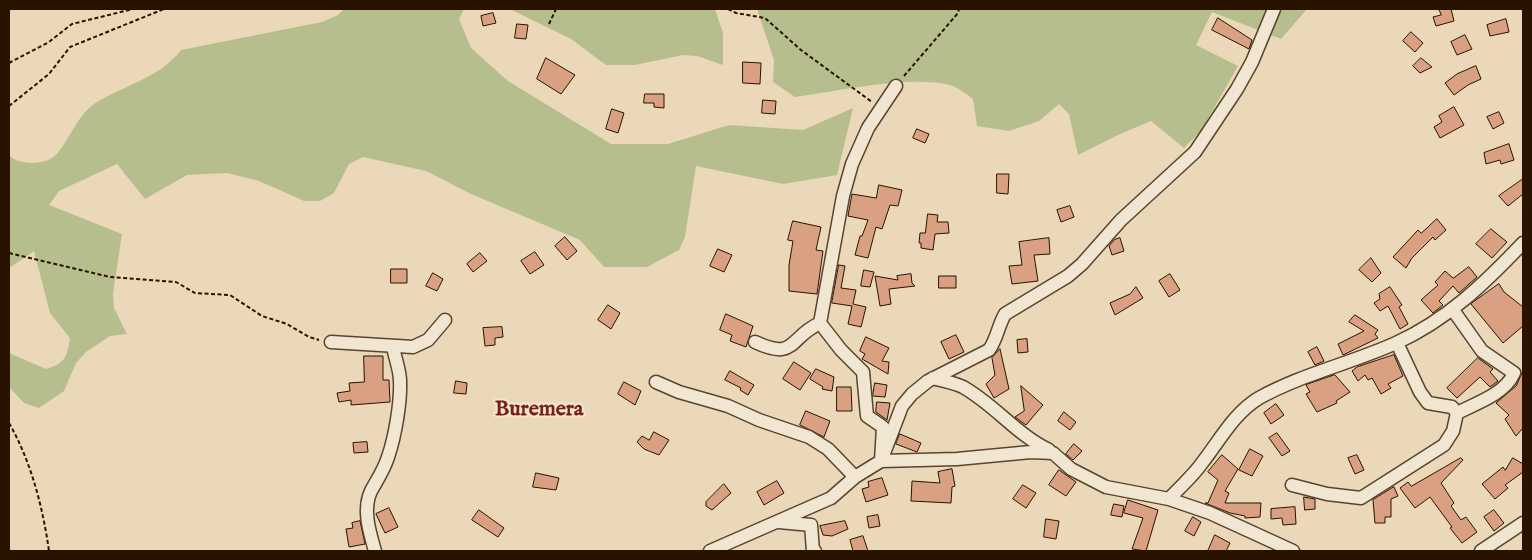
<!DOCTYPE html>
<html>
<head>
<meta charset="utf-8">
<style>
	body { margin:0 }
	#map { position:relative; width:1532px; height:560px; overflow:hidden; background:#ead8b8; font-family:"IM FELL English",serif }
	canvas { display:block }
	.frame { position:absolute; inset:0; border:10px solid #291200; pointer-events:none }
</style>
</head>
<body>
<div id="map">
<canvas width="1532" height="560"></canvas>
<div class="frame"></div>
</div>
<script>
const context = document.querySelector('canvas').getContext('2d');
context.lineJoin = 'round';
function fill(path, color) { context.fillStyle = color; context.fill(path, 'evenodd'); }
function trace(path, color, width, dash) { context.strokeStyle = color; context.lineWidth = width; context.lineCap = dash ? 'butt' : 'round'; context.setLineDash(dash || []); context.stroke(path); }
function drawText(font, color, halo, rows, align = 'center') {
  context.font = font + ' "IM FELL English",serif'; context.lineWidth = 4.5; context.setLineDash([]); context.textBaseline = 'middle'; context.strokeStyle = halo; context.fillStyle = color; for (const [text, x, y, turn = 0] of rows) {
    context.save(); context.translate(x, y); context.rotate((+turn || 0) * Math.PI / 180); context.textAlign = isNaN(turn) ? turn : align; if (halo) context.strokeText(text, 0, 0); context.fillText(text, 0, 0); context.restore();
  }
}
fill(new Path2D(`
	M344 9H464L459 19 471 48 508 81 611 144H668L729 125 803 130 853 108 837 175 783 184 696 166 685 237 679 250 647 267H604L580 240 471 194 426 171 363 157 349 164 334 193 320 201H304L259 181 227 173 187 175 145 199 117 164 59 191 49 205 122 234 113 293 114 308 127 334 110 336 86 352 76 363 64 391 39 408 24 403 9 387V353L46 369C65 363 67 358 70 338L50 313 34 251 9 268V155C18 165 41 165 52 158 66 149 75 117 94 104 123 85 159 79 181 50L322 22 338 15Z
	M510 9H715L723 33V65L697 56 683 55 635 65H606L571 39Z
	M757 9H1307L1281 39 1212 12 1196 45 1238 66 1201 131 1184 148 1151 121 1120 134 1078 155 1069 114 1059 104 1039 121 1009 131 977 126 973 99C965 93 956 86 946 84 906 76 837 91 795 97L773 82 774 60Z`), '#b7be8e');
const building = new Path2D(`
	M1439 9H1451L1454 21 1436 26 1433 17 1441 15Z
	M493 13 496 23 483 26 481 16Z
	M1218 18 1252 40 1249 49 1212 30Z
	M1506 19 1509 32 1490 36 1487 25Z
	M517 24 528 25 526 39 515 38Z
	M1411 32 1423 43 1415 52 1403 41Z
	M1465 35 1472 49 1457 55 1451 42Z
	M546 58 575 75 561 94 537 79Z
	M1421 58 1432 67 1420 73 1413 66Z
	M743 62 761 63 760 84 743 83Z
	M1476 66 1481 79 1468 85 1454 95 1445 83 1457 74Z
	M645 94H664V108L654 107V103H644Z
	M763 100 776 101 775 114 762 113Z
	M1454 107 1464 125 1440 138 1434 127 1442 122 1439 116Z
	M612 109 624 113 618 133 606 129Z
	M1499 112 1504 123 1493 129 1487 117Z
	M917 129 929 134 925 143 913 138Z
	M1509 144 1514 160 1501 164 1500 160 1486 164 1484 153Z
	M997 174H1009L1008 194 997 193Z
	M1523 179V194L1508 206 1499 196Z
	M879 185 902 190 898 206 890 205 882 229 876 227 868 258 855 255 860 236H862L868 220 848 216 852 194 876 198Z
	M1070 206 1074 217 1061 222 1057 210Z
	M928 214 938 215 937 222H948L949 233 935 234 933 250 921 248V243H919L920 233H925Z
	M1437 219 1446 230 1435 240 1433 237 1412 258 1406 268 1393 257 1418 230 1421 233Z
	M793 221 821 227 816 250 823 251 817 294 789 291V265L793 241 788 240Z
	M1491 229 1507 242 1492 258 1476 244Z
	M565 237 577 251 567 260 555 246Z
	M1049 238 1050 254 1034 255 1038 281 1012 284 1009 266 1022 265 1019 242Z
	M1120 238 1124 251 1112 255 1109 246 1114 240Z
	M718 249 732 255 724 272 710 266Z
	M535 252 544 265 530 274 521 261Z
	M480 253 487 261 473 272 467 264Z
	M1371 258 1381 273 1372 282 1359 270Z
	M839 265 845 266 841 288 856 290 853 304 866 307 861 327 848 324 852 306 832 303Z
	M1469 267 1477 277 1459 293 1453 286 1439 301 1443 305 1433 313 1421 300 1438 285 1435 282 1445 271 1453 278Z
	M391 269H407V283H391Z
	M864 270 874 272 870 287 861 286Z
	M433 273 443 279 437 291 426 286Z
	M911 274 912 283 915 286 889 289 891 304 880 306 875 276 898 280 897 276Z
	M1170 274 1180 290 1169 297 1159 281Z
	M939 276H956V288H939Z
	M1499 284 1504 292 1523 307V326L1503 343 1471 304Z
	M1136 287 1143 298 1115 315 1110 303 1130 294Z
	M1390 287 1402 305 1399 307 1408 324 1400 329 1388 306 1380 311 1374 303 1380 299 1379 294Z
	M608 305 620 313 611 329 598 320Z
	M726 314 753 326 746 347 730 341 732 335 720 330Z
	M1355 315 1378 330 1375 334 1378 338 1343 355 1338 344 1364 331 1349 322Z
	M502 327 503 337 495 338V345L485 346 483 328Z
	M956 335 964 352 949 359 941 342Z
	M866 337 889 348 882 361 889 362 888 374 862 359 865 354 860 351Z
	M1027 339 1028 352 1018 353 1017 340Z
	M1317 347 1324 361 1315 365 1308 352Z
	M1000 349 1009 389 994 398 986 384 995 375 992 358Z
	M1394 355 1403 376 1388 384 1391 388 1381 394 1372 378 1368 380 1365 375 1358 381 1352 371 1357 367Z
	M364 356H383V380H389L390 402 351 405V400L339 402 337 393 350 391 349 383 364 382Z
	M1478 358 1493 369 1490 372 1498 381 1490 387 1480 377 1457 398 1447 388Z
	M794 362 811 373 800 390 783 379Z
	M816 369 834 377 832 391 822 389 823 387 810 379Z
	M730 371 754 385 748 395 740 390 741 388 725 380Z
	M1523 371V428L1516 436 1505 419 1509 415 1496 403 1516 386Z
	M1335 375 1350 392 1336 401 1337 403 1317 412 1306 394 1310 392 1306 385Z
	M456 381 467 383 466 394 454 393Z
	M624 382 641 391 635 405 618 394Z
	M875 383 887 385 885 397 873 396Z
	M1021 386 1043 405 1026 425 1015 417 1024 411Z
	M837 387H851L852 411H837Z
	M877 402 890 403 887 420 876 412Z
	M1276 404 1284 415 1271 424 1264 413Z
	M806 411 830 421 824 437 800 425Z
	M1064 412 1076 422 1070 430 1058 421Z
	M654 432 669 440 659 455 644 449 637 442 642 436 649 440Z
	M1277 433 1290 451 1282 456 1269 438Z
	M900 434 921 443 917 452 896 444Z
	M367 442 368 452 354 453 353 443Z
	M1074 444 1082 451 1073 460 1066 454Z
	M1250 449 1263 456 1252 476 1239 470Z
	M1222 455 1238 469 1225 491 1229 493 1225 503H1261L1260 517 1245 518V516L1230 513 1205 503H1208L1218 480 1208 472Z
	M1357 455 1364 470 1355 474 1348 458Z
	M1461 458 1463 460 1441 483 1454 503 1451 506 1461 520 1466 517 1477 532 1462 543 1450 528 1452 527 1430 497 1415 508 1400 488 1408 482 1411 486Z
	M1513 458 1523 464V472L1505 485 1508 488 1495 499 1482 484 1503 467 1505 470Z
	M952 469 955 486 952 487 951 503 911 501 912 481 940 483 938 472Z
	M1059 470 1076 482 1066 496 1049 485Z
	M536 473 559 478 556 490 533 487Z
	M882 478 888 495 866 502 862 489 869 487 868 482Z
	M777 481 784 493 764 505 757 492Z
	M724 484 731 493 712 510 706 506V502Z
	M1023 485 1036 493 1026 508 1013 499Z
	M1394 487 1398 496 1391 499V517H1385V523H1375L1373 500Z
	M1304 497 1315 499V509L1305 510Z
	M1128 500 1158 510 1146 551 1132 549 1143 518 1124 513Z
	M1114 504 1124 506 1122 517 1111 515Z
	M1295 507 1296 524 1283 525 1282 518 1271 519V509Z
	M389 508 398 527 385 533 376 514Z
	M479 510 504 528 498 537 472 520Z
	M1494 510 1504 523 1494 531 1484 517Z
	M878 515 880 526 869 528 867 517Z
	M1193 517 1201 522 1194 536 1185 531Z
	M1046 519 1059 521 1056 539 1044 537Z
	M360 521 365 544 349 547 346 529 353 528 352 523Z
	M845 521 848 529 832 536 823 535 820 526Z
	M1215 535 1230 543 1226 551H1208Z
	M863 536 868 551H853L850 540Z`);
fill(building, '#d9a181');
trace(building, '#291200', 1);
const street = new Path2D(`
	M1453 310 1482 351 1514 373C1505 394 1477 403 1457 413
	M820 323 843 196 852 164 868 128 896 86
	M331 342 413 347 428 340 445 320
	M755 342C796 361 788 338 820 323L841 350 863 372 867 416 883 427 881 461 957 459 1031 452 1053 453 1071 469 1106 487 1169 499 1210 513 1293 551
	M933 378C943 381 955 383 963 387 995 405 1017 435 1049 450
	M656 382 679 392 728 406 759 420 809 437 828 449 855 477
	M1292 485 1327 494 1361 498 1444 445 1453 431 1457 413 1452 407 1428 403 1420 392 1397 343
	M1169 499C1180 487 1193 476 1202 463 1220 440 1234 413 1259 398 1302 374 1352 363 1396 343 1447 320 1485 283 1523 243
	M779 522 811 525 813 551H815
	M375 551C370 533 362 510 371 491 377 480 384 470 388 457 395 437 401 402 400 381 400 370 395 358 393 347
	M710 551 831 498 855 477 881 461 902 406 912 394 928 381 989 350C997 339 998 326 1005 314L1068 276 1082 264 1121 220 1195 152 1237 89 1252 62 1274 9
	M1481 551 1523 523`);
trace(street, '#59442e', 15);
trace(new Path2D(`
	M728 9 736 13 765 18 801 50 872 102
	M549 24 556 9
	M9 63 49 42 72 24 133 9
	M904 76 958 13 959 9
	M9 106 49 74 70 47 164 9
	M9 253 110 277 176 282 195 293 230 295 262 316 287 324 309 337 319 340
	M9 423C31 461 43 508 49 551`), '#291200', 2, [4, 2.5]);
trace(street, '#f1e6d1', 12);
drawText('bold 22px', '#7a1f14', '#f1e6d1', [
	["Buremera",539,410]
]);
</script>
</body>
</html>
